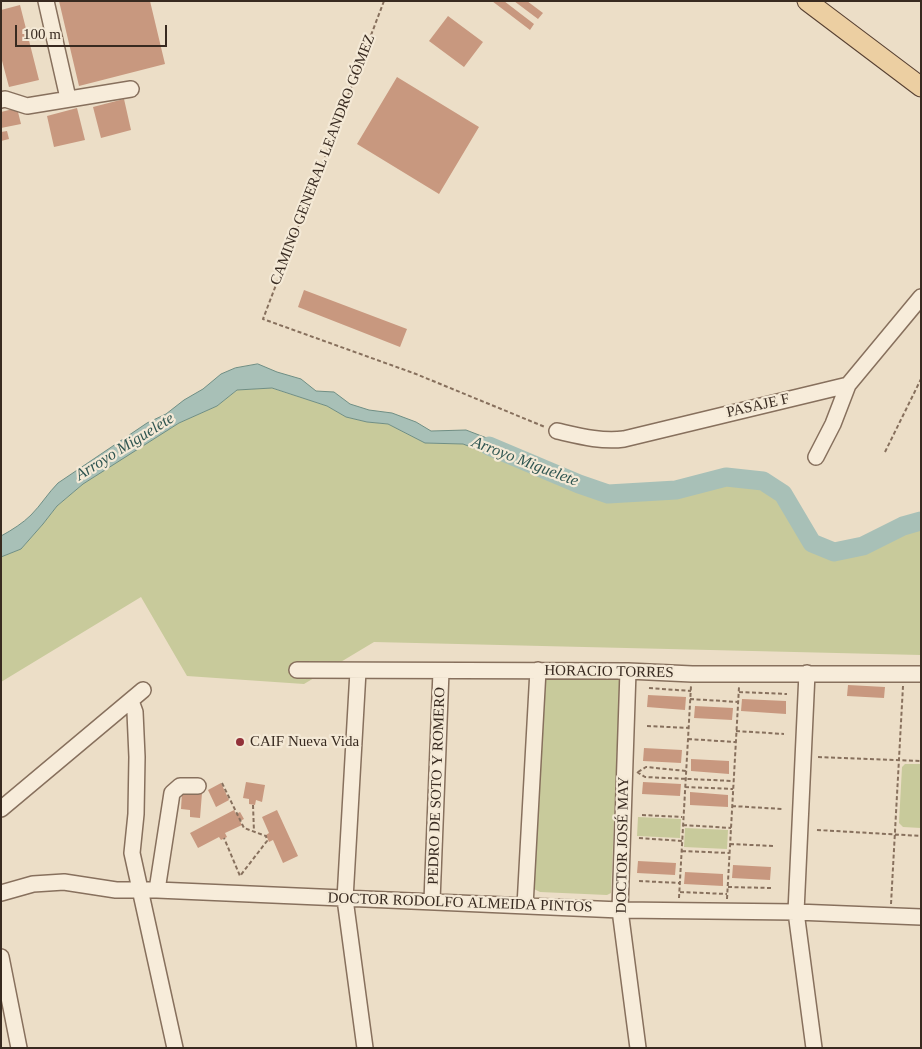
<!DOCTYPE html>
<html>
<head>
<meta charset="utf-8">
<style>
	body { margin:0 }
	#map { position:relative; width:922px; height:1049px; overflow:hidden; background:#ecdec7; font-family:"Times New Roman",serif }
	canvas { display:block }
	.frame { position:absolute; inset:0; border:2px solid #382a20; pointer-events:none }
	.scale { position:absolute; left:15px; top:25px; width:152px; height:22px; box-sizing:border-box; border:2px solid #382a20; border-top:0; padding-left:6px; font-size:15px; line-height:18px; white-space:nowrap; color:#382a20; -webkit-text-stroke:4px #f4e9d6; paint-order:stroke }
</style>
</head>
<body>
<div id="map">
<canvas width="922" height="1049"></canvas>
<div class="frame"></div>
<div class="scale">100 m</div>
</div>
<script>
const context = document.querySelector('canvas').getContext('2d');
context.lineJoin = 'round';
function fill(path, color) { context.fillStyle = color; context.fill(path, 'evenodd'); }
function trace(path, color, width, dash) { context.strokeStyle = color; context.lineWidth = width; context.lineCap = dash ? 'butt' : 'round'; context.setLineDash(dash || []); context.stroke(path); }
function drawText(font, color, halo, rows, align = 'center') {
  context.font = font + ' "Times New Roman",serif'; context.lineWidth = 4.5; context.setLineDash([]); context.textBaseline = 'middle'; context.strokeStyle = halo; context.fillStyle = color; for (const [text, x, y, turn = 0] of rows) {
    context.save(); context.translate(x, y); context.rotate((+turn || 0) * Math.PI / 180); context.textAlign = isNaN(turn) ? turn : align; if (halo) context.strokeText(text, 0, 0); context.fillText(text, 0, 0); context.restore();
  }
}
fill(new Path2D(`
	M271 388 327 406 346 417 367 422 388 424 425 443 463 444 495 456 510 457 538 466 579 484 608 494 676 490 726 477 763 481 783 494 812 543 834 552 863 546 903 526 921 521V655L374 642 304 684 187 676 141 597 1 682V557L21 549 43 524 57 506 83 484 129 454 179 423 217 406 237 390Z
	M541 676H620L611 893 607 895 540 892 534 889Z
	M905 764H921V828L903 827 899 823 902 767Z
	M638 817 681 819 680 838 637 836Z
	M685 828 728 830 727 849 684 847Z`), '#c8ca9b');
const water = new Path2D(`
	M258 364 277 372 301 379 316 391 334 392 350 404 369 410 392 413 416 422 431 431 466 430 492 440 510 457 495 456 463 444 425 443 388 424 367 422 346 417 327 406 272 388 237 390 217 406 179 423 83 484 57 506 43 524 21 549 1 557V536C12 530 23 523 31 515 41 505 48 493 58 483L147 423 166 414 184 400 203 389 221 374 235 368Z`);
fill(water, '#a8c0b7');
trace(water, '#6f8e84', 1);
trace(new Path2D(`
	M489 446 579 484 608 494 676 490 726 477 763 481 783 494 812 543 834 552 863 546 903 526 921 521`), '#a8c0b7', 19);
fill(new Path2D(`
	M59 1H150L165 64 79 86Z
	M492 1H504L534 24 530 30Z
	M514 1H527L543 13 538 19Z
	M20 5 39 80 9 87 1 57V10Z
	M448 16 483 42 464 67 429 41Z
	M397 77 479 127 439 194 357 144Z
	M124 99 131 130 101 138 93 107Z
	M17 108 21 124 1 128V112Z
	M77 108 85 140 54 147 47 116Z
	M7 131 9 139 1 141V132Z
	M304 290 407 329 400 347 298 307Z
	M848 685 885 687 884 698 847 696Z
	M648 695 686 697 685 710 647 707Z
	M742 699 786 701V714L741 711Z
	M695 706 733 708 732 720 694 718Z
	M644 748 682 750 681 763 643 761Z
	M691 759 729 761V774L691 771Z
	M246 782 265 785 262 802 256 800 255 805 249 804V799L243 798Z
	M643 782 681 784 680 796 642 794Z
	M221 783 229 800 216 807 208 790Z
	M182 792 202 793 200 818 190 817V810L181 809Z
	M690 792 728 795V807L690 805Z
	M234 810 236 814 240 812 244 819 240 821 242 825 225 833 227 837 221 840 219 837 198 848 190 833Z
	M277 810 298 856 283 863 273 840 269 842 266 835 269 833 262 817Z
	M638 861 676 863 675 875 637 873Z
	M733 865 771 867 770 880 732 878Z
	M685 872 723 874V886L684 884Z`), '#c8987f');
const minor = new Path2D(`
	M46 1 68 98
	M1 100 5 99 27 106 131 89
	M557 431C579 436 601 442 624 439L848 385 921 297
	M816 457 833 424 848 385
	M297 670 628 671 692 674H921
	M358 671 345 899 365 1048
	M628 671 620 910 638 1048
	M807 673 796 912 814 1048
	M131 701 135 712 137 757 136 814 132 853 175 1048
	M1 809 143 690
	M157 890 172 793 180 786H198
	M1 893 33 884 64 882 116 890H157L620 910 796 912 921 917
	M432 901 441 671
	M525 906 538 670
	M1 957 19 1048`);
const major = new Path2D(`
	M807 1 921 87`);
trace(minor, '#87705d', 18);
trace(major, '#553f31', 21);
trace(new Path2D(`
	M384 1 263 319 416 374 545 427
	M885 452 921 379
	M649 688 691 691
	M739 692 787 694
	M690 699 738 702
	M647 726 689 728
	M736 731 784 734
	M688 739 735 742
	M818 757 921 761
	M637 772 645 777 733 781
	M638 772 646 767 686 771
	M222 783 244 828 266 836 267 841 240 876 224 838
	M685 787 733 789
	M253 805 254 832
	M732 806 783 809
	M642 815 682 817
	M683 825 731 828
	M817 830 921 836
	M639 838 682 841
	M730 844 774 846
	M682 851 729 853
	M639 881 680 883
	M728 887 771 888
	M680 892 727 894
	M679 898 691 686
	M727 899 739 687
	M891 904 903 686`), '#87705d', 2, [4, 2.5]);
trace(minor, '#f7ecda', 15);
trace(major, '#eccfa2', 19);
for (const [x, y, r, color] of [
	[240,742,5,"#923139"]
]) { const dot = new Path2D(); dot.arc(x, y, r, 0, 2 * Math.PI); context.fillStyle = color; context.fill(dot); trace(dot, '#f4e9d6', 2); }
drawText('15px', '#382a20', '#f4e9d6', [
	["CAMINO GENERAL LEANDRO GÓMEZ",323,160,-69],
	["PASAJE F",758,406,-13],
	["HORACIO TORRES",609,672,1],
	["PEDRO DE SOTO Y ROMERO",437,786,-88],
	["DOCTOR JOSÉ MAY",623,845,-89],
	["DOCTOR RODOLFO ALMEIDA PINTOS",460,903,2]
]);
drawText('15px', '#382a20', '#f4e9d6', [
	["CAIF Nueva Vida",250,742]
], 'left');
drawText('italic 16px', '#305651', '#f4e9d6', [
	["Arroyo Miguelete",125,447,-32],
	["Arroyo Miguelete",525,462,21]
]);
</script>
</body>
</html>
